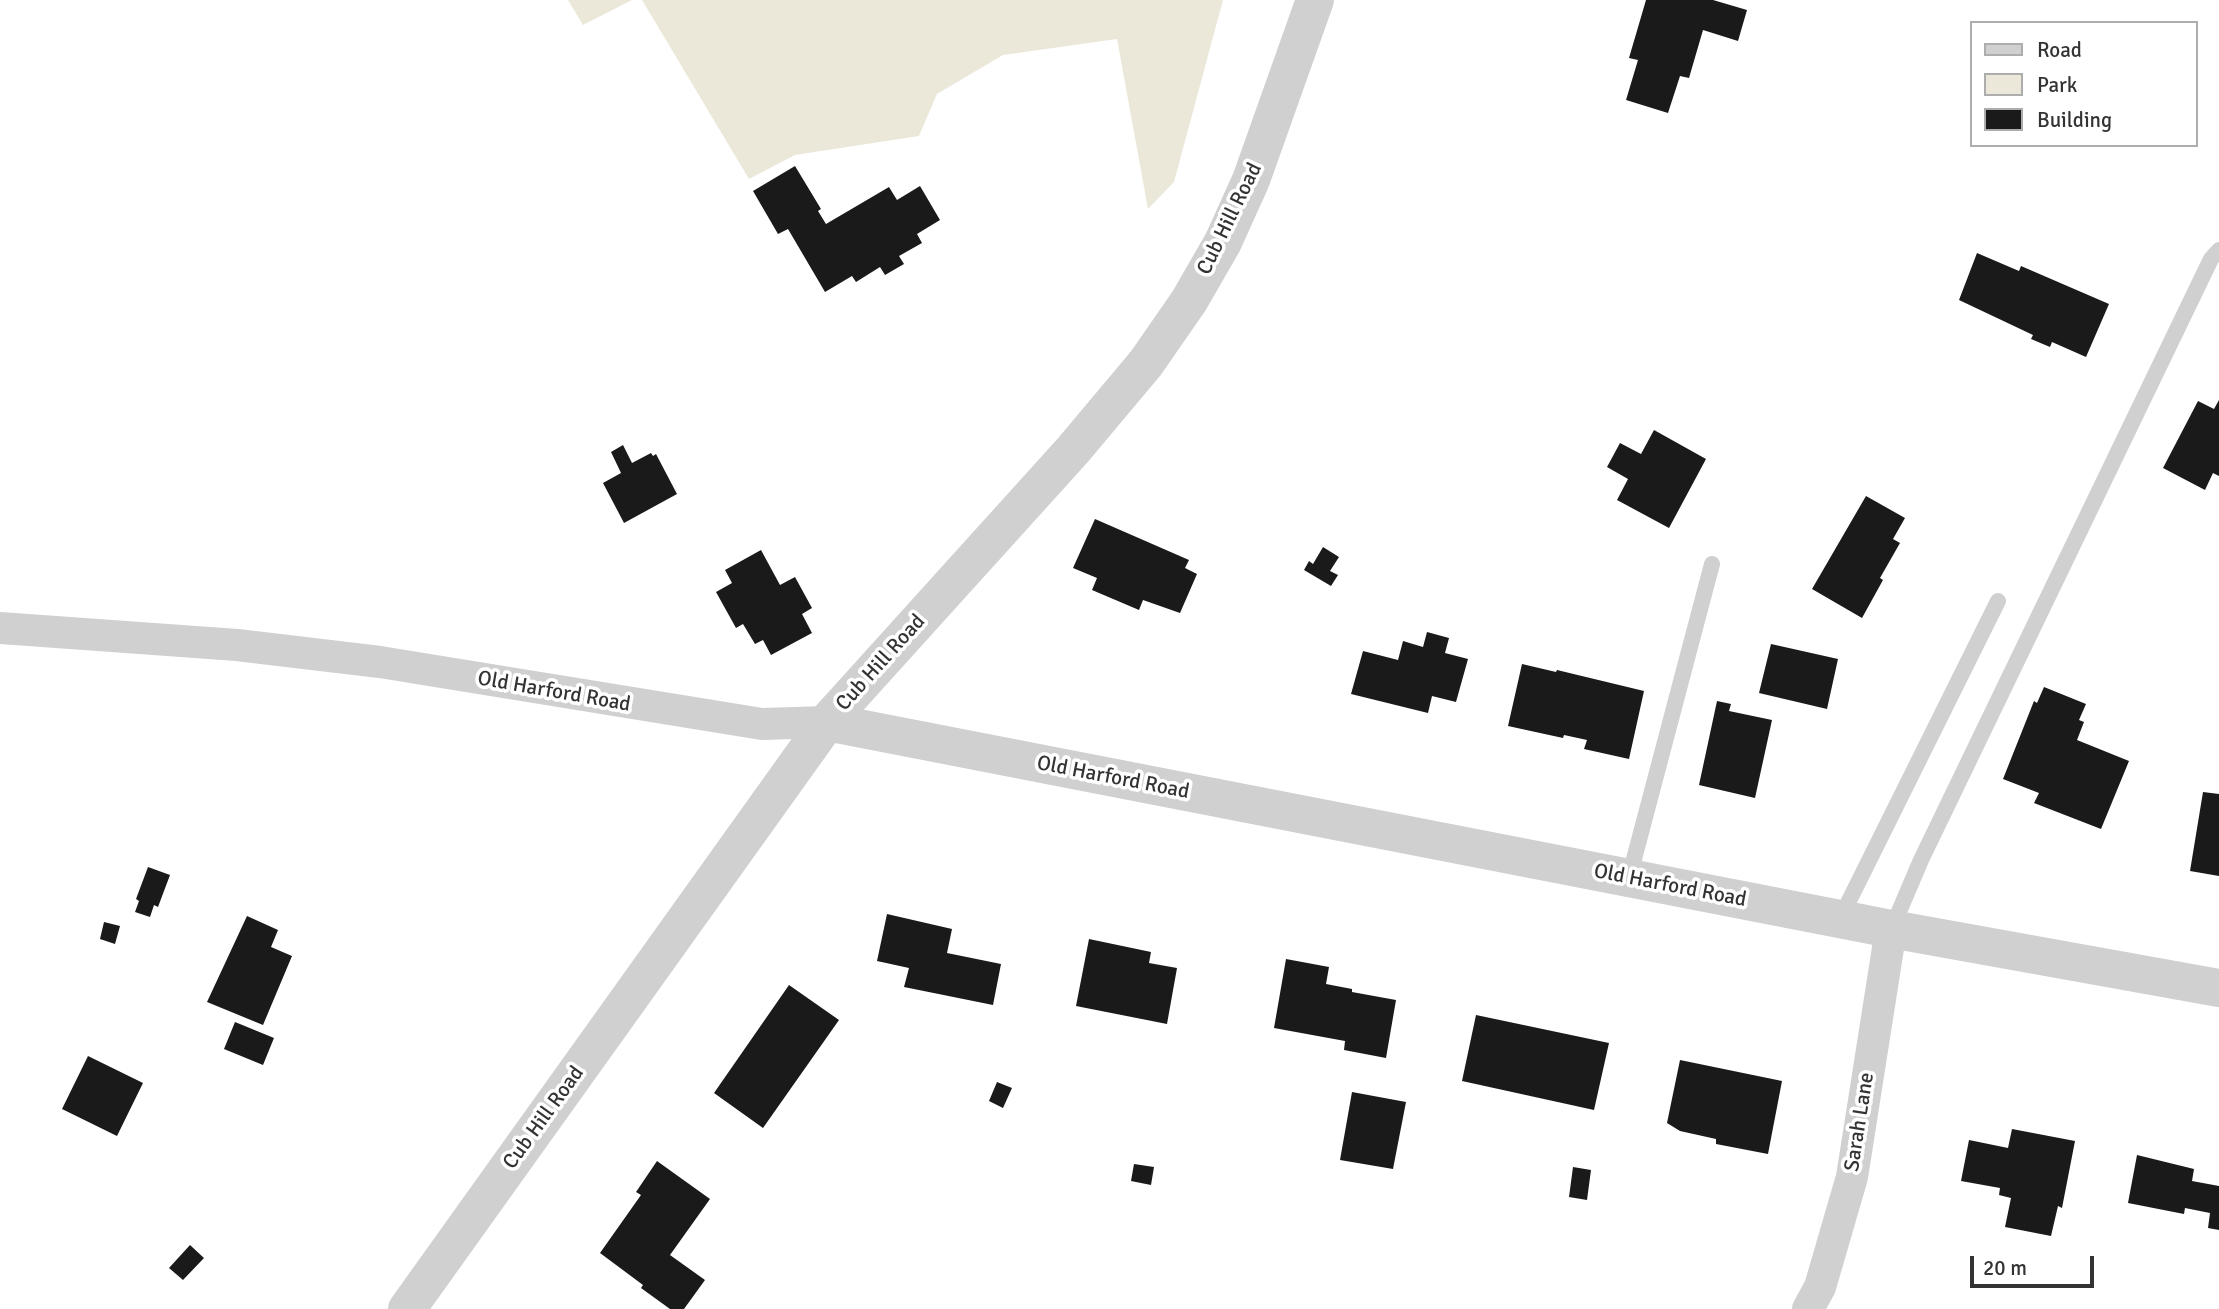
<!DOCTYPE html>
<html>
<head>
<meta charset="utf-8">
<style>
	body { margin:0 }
	#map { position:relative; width:2219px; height:1309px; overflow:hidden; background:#fff; font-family:Signika,sans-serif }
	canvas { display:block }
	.legend { position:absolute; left:1970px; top:21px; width:228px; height:126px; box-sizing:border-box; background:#fff; border:2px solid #adadad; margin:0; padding:9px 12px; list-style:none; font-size:21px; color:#333 }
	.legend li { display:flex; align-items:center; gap:14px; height:35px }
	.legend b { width:35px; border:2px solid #adadad }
	.scale { position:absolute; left:1970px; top:1256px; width:124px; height:32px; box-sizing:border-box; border:4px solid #333; border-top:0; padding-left:9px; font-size:21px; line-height:24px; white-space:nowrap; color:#333; -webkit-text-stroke:5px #fff; paint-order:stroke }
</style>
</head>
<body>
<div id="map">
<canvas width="2219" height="1309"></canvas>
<ul class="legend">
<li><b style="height:9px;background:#d0d0d0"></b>Road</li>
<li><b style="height:19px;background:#ebe8da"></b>Park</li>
<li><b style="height:19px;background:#1a1a1a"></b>Building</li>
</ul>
<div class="scale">20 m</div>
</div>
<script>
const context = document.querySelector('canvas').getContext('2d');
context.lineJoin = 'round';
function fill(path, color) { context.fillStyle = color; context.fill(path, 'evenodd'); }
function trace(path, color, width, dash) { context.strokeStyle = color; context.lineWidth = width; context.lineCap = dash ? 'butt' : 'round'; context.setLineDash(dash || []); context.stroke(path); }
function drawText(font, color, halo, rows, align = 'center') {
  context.font = font + ' Signika,sans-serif'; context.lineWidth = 7; context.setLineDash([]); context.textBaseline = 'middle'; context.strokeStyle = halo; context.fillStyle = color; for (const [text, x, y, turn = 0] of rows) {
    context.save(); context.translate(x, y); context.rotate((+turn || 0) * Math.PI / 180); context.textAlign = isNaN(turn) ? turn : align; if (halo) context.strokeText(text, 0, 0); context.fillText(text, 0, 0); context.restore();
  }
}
fill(new Path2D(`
	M568 0H632L583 25Z
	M642 0H1223L1174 182 1148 209 1117 39 1003 55 937 94 919 136 795 155 749 179Z`), '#ebe8da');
fill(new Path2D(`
	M1646 0H1713L1747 10 1738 41 1703 30 1689 78 1680 76 1668 113 1626 100 1638 60 1629 58Z
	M795 166 821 209 818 211 826 224 889 187 897 200 920 186 940 220 917 234 922 243 899 256 904 264 885 275 880 267 856 282 852 276 825 292 788 229 778 234 753 191Z
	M1977 253 2019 271 2021 266 2109 304 2086 357 2052 342 2050 347 2031 339 2033 335 1959 300Z
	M2219 400V476L2213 473 2205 490 2163 468 2198 401 2214 409Z
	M1654 430 1706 459 1669 528 1617 500 1628 479 1607 467 1620 443 1641 454Z
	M623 445 632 463 651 453 653 456 656 454 677 494 624 523 603 483 621 473 611 452Z
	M1866 496 1905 518 1893 539 1900 543 1880 578 1883 580 1862 618 1812 589Z
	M1095 519 1189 560 1185 568 1197 574 1180 613 1143 600 1139 610 1092 590 1097 578 1073 568Z
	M1323 547 1339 557 1330 571 1338 575 1331 586 1304 570 1309 561 1313 564Z
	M761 550 780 585 795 577 812 608 802 614 812 633 771 655 763 640 755 644 743 624 736 628 716 592 732 583 725 570Z
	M1427 632 1449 638 1445 653 1468 659 1456 702 1432 696 1428 713 1351 694 1363 651 1398 660 1403 641 1423 647Z
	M1771 644 1838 659 1827 709 1759 693Z
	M1522 664 1556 672 1557 670 1644 691 1629 759 1584 749 1587 740 1564 735 1563 738 1508 726Z
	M2044 687 2086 704 2079 720 2084 722 2077 740 2129 761 2101 829 2034 803 2039 793 2003 779 2034 701 2037 703Z
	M1717 701 1731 704 1729 711 1772 720 1755 798 1699 785Z
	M2203 792 2219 794V876L2190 871Z
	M148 867 170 875 158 907 154 905 150 917 135 912 139 901 136 899Z
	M887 914 952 929 947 953 1001 964 993 1005 904 987 909 968 877 961Z
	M247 916 278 930 271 947 292 956 263 1025 207 1002Z
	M104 922 120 926 115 944 100 939Z
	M1089 939 1151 952 1149 963 1177 968 1167 1024 1076 1006Z
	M1286 959 1329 967 1326 984 1352 989V992L1396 1000 1386 1058 1344 1050 1345 1041 1274 1028Z
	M789 985 839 1020 763 1128 714 1093Z
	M1476 1015 1609 1043 1594 1110 1462 1081Z
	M235 1022 274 1038 263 1065 224 1049Z
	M88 1056 143 1083 117 1136 62 1109Z
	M1680 1060 1782 1081 1768 1154 1716 1144V1139L1680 1131 1667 1123Z
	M997 1082 1012 1088 1003 1108 989 1101Z
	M1352 1092 1406 1102 1393 1169 1340 1160Z
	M2012 1129 2075 1141 2062 1208 2058 1206 2051 1236 2005 1227 2011 1198 1999 1195 2000 1188 1961 1181 1969 1140 2008 1148Z
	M2137 1155 2194 1169 2192 1181 2219 1186V1230L2208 1228 2210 1213 2185 1208 2184 1214 2128 1203Z
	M657 1161 710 1199 670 1255 705 1280 684 1309H670L641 1288 643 1285 600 1253 641 1195 636 1192Z
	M1134 1164 1154 1167 1151 1185 1131 1181Z
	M1573 1167 1591 1170 1587 1200 1569 1197Z
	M190 1245 204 1258 183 1280 169 1268Z`), '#1a1a1a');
trace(new Path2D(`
	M1629 878 1712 564
	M1840 919 1998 601
	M1892 928 1921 860 2211 259 2219 250`), '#d0d0d0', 16);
trace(new Path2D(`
	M0 628 237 645 380 662 762 724 827 722
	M1808 1309 1820 1287 1852 1177 1891 929`), '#d0d0d0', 32);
trace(new Path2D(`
	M827 722 1891 929 2219 988
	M407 1309 827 722 1073 450 1146 363 1189 301 1223 242 1251 180 1315 0`), '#d0d0d0', 38);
drawText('21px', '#333', '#fff', [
	["Cub Hill Road",1230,219,-64],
	["Cub Hill Road",881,663,-48],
	["Old Harford Road",554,692,10],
	["Old Harford Road",1113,778,11],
	["Old Harford Road",1670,886,11],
	["Cub Hill Road",544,1118,-54],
	["Sarah Lane",1860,1122,-81]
]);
</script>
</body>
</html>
